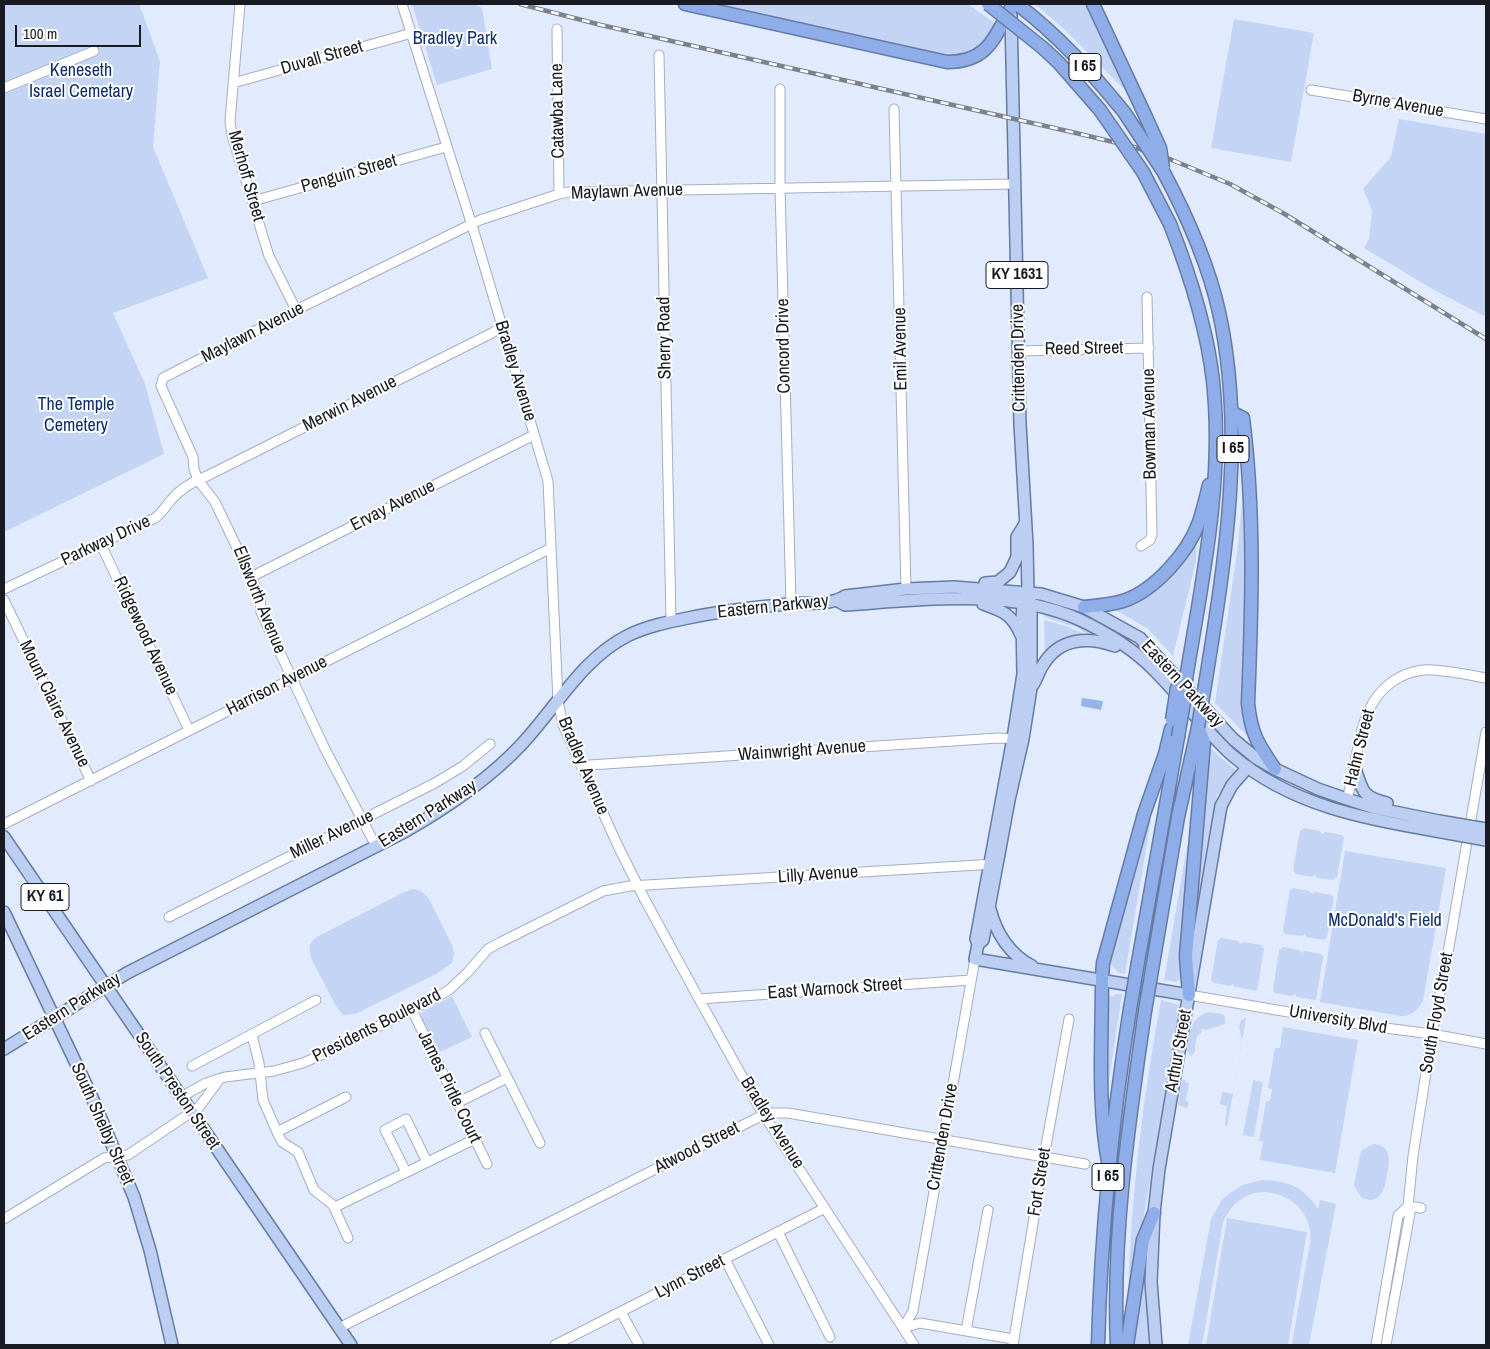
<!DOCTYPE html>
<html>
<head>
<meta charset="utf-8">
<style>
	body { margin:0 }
	#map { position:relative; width:1490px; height:1349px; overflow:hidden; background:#e1ebfd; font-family:"Archivo Narrow",sans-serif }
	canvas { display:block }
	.frame { position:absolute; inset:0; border:5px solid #181b22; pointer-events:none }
	.scale { position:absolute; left:15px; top:25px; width:126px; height:22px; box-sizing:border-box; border:2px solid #181b22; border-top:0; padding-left:6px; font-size:15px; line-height:18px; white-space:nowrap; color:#181b22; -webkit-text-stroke:4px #fff; paint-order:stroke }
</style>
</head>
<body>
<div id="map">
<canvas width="1490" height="1349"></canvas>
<div class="frame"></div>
<div class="scale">100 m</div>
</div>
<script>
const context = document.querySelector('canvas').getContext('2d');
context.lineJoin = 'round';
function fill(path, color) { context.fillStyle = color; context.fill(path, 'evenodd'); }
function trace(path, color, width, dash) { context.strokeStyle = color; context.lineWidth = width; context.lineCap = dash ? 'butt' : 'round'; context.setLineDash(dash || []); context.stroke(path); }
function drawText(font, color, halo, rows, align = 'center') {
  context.font = font + ' "Archivo Narrow",sans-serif'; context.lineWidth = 4; context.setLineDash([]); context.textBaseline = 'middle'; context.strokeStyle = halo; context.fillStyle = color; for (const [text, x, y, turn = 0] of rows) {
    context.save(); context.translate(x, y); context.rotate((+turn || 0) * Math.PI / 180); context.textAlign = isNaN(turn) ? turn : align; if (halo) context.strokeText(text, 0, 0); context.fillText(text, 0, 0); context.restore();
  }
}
fill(new Path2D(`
	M4 4H139L160 61 153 147 208 278 113 313 145 384 164 454 4 532Z
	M412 4H474L482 8 492 69 437 85Z
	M704 4H968L996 24 993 33 975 52 951 58Z
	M1035 4H1089L1125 87 1123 88 1064 29Z
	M1234 19 1314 33 1291 162 1211 148Z
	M1399 119 1486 134V317L1434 290 1364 248 1369 239 1372 210 1363 189 1391 157Z
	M1245 469 1250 737 1249 738 1215 703 1238 545Z
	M1197 541 1196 561 1173 656 1148 629 1112 608 1119 607 1194 542Z
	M1045 614 1067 620 1100 637 1091 636 1076 627 1044 617Z
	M1044 620 1066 626 1087 635 1045 656Z
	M1208 746 1237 771 1228 780 1219 794H1217L1190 955Z
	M1149 820H1151L1125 974C1118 973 1116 971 1112 965H1110L1111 959Z
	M1304 828 1320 831 1322 834 1325 832 1342 835 1344 838 1337 877 1333 880 1317 878 1315 874 1312 877 1296 874 1293 870 1300 831Z
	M1187 846H1189L1182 978 1176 982 1164 980Z
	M1345 851 1446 868 1423 1001C1417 1010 1412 1016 1401 1016L1320 1002Z
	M1293 888 1309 891 1312 894 1315 892 1331 895 1334 898 1327 937 1323 940 1307 937 1305 934 1302 936 1285 934 1283 930 1290 890Z
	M413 889 422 892 429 899 453 947 454 953 452 963 436 974 355 1014 343 1015 337 1008 311 958 309 946 315 938 404 892Z
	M1222 938 1238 941 1240 944 1244 942 1261 945 1264 949 1257 991 1235 987 1233 984 1230 986 1214 983 1211 980 1218 940Z
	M1283 947 1299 950 1302 953 1304 951 1321 954 1323 957 1316 1000 1297 997 1295 994 1292 996 1275 993 1273 990 1279 950Z
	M1116 994H1122L1107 1093 1105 1061 1108 1000 1111 995 1112 997Z
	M452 996 472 1037 440 1052 422 1019 421 1013Z
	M1161 1000 1179 1005 1180 1009 1131 1290 1128 1294C1131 1196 1143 1097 1161 1000Z
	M1207 1012 1223 1014 1225 1018V1024L1206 1030 1202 1029 1201 1033 1197 1036 1194 1054 1191 1056 1187 1051C1189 1034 1190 1019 1207 1012Z
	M1245 1018H1246L1234 1089 1242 1040 1239 1026 1241 1020Z
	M1283 1027 1358 1040 1335 1173 1260 1160 1263 1141H1259L1266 1101H1270L1272 1089 1268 1088 1275 1048H1280Z
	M1182 1079 1186 1080V1082L1189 1083 1186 1101 1189 1102 1187 1108 1178 1105Z
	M1253 1080 1263 1082 1254 1137 1243 1135Z
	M1222 1092 1233 1094 1227 1126 1225 1125 1227 1106 1220 1104Z
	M1373 1144C1391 1145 1390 1160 1387 1174 1385 1188 1381 1207 1361 1197L1354 1185 1361 1151Z
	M1262 1180C1288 1181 1303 1186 1318 1209L1320 1200 1336 1204 1309 1345H1292C1296 1320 1301 1294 1305 1269 1307 1257 1312 1243 1310 1231 1307 1207 1286 1193 1264 1192 1245 1192 1231 1205 1223 1222L1202 1345H1188L1211 1219 1222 1200 1230 1193 1242 1185Z
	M1227 1218 1307 1232 1288 1345H1206Z
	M1146 1262 1152 1345H1132Z`), '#c3d4f5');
fill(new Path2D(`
	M1082 698 1103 701 1101 710 1081 706Z`), '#96b3e9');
const minor = new Path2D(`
	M240 4 230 121 232 135 269 256 296 310
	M402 4 475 235 548 481 558 701 563 725 618 846 644 898 699 999 762 1112 914 1345
	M557 29 559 194
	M659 55 671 621
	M233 83 412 33
	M4 88 94 51
	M780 89V188L791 604
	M1311 90 1486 119
	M894 109 906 589
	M253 201 446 147
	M1018 351 1149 348
	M99 544 104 551 189 730
	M1141 546 1150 540 1152 535 1147 297
	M251 577 534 435
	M4 589 155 518C162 513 165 507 171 500 180 489 194 481 207 476L492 333 501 327
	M4 600 91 781
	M581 766 590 765 998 738 1018 739
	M1347 799C1360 756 1355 701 1400 677 1410 672 1422 669 1433 670 1451 671 1469 675 1486 678
	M4 824 551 548
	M376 846 324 747 261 612 260 598 251 577 215 502 198 480 194 469 193 457 161 386 163 378 296 310 480 220 559 194 568 192 1015 184
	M169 917 435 783 463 766 490 744
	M1189 995 1370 1026 1432 1034 1486 1044
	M699 999 971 980
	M412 1010 487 1164
	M485 1033 540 1143
	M252 1035 259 1063 263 1100 277 1132 282 1142 298 1152 314 1190 333 1205 348 1238
	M192 1066 316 1000
	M181 1097 206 1083 225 1077 274 1071 303 1063 319 1056 435 998 449 990 467 973 488 949 501 942 603 891 630 886 995 864
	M457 1103 507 1078
	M277 1132 346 1097
	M406 1172 385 1130 406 1119 427 1162
	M1408 1206 1421 1208
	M335 1207 475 1139
	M4 1219 104 1158 128 1155 199 1107 219 1080
	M778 1232 830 1337
	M725 1259 769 1345
	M621 1312 639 1345
	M339 1328 767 1113H788L1085 1164
	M903 1328 913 1311 975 959
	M903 1328 920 1323 1013 1339
	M966 1331 988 1210
	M555 1345 825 1208
	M1013 1345 1044 1157 1069 1019
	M1376 1345 1398 1216 1408 1206
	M1386 1345 1410 1213 1408 1206 1413 1156 1432 1034 1449 947 1486 732`);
const major = new Path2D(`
	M985 583 998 582 1010 572 1017 557V537L1025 524
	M1025 598 1023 604 1022 619 1023 674 1013 738 976 939 978 944 975 959 1189 995
	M838 601 845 605C919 600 1008 588 1078 619 1106 632 1135 650 1156 672 1183 699 1205 731 1233 756 1291 805 1364 819 1436 831
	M983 604C1003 611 1012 614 1021 635
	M1032 686C1037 680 1038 672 1043 665 1059 638 1088 636 1115 646
	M1355 768C1362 790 1362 797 1387 803
	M4 837 351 1345
	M990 909C996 933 1010 955 1032 966
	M4 912 91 1095 134 1197 150 1250 172 1345
	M978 944 983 940 1009 800 1023 739 1031 688V606L1028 592 1027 545 1020 424 1011 16
	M4 1049 127 973 406 831C448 807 488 780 521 745 556 708 582 658 629 635 648 626 668 622 688 618 721 611 755 607 789 604 807 602 830 606 845 596L906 589 954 587 1041 594 1084 607 1140 638 1233 739 1256 758 1275 769 1318 789 1347 799 1375 808 1439 821
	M1156 1345 1151 1282 1154 1213 1159 1169 1221 806 1232 785 1248 767`);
const highway = new Path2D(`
	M685 4 947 62C988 62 994 38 1011 8
	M1017 4C1058 35 1092 73 1124 112
	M1093 4 1145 115
	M1043 48 1059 63 1100 110
	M1163 171C1187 216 1208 262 1219 312 1246 435 1225 562 1205 685
	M1170 224C1190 275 1207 327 1213 381 1224 482 1202 580 1186 679
	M1231 412 1243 418C1255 513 1252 607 1248 703 1251 734 1258 744 1275 769
	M1084 607C1097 606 1110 605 1123 601 1154 591 1188 553 1199 522 1203 510 1206 497 1209 485
	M1138 962 1178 737
	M1153 964 1178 817 1198 727
	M1189 995 1186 956 1204 742 1198 727
	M1109 1167C1097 1106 1102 1042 1102 979L1103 963 1144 814 1165 754 1171 729
	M1098 1345C1101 1232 1112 1121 1130 1009
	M1117 1345C1112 1234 1129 1121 1145 1011
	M1127 1345 1143 1240 1154 1213`);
trace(minor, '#a5aec0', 11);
trace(major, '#657ba3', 14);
trace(highway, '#657ba3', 15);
trace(minor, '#fff', 9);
trace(major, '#bccef2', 11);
trace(highway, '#8faee9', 12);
const rail = new Path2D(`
	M520 4 601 25 1076 133 1134 147 1172 160 1230 184 1283 213 1486 339`);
trace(rail, '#7b818d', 4.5);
trace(rail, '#fff', 2.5, [8]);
const majorBridge = new Path2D(`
	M1439 821 1486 829
	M1436 831 1486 840`);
const highwayBridge = new Path2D(`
	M988 4 1043 48
	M1100 110 1143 172 1170 224
	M1124 112 1163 171
	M1145 115 1160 148 1163 168
	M1172 720 1177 688 1186 679
	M1198 727 1205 685
	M1178 737 1186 690V679
	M1130 1009 1138 962
	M1145 1011 1153 964`);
trace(majorBridge, '#657ba3', 14, []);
trace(highwayBridge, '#657ba3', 15, []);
trace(majorBridge, '#bccef2', 11);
trace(highwayBridge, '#8faee9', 12);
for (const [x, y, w] of [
	[1085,67,32],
	[1017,275,62],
	[1233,449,32],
	[45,897,48],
	[1108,1177,32]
]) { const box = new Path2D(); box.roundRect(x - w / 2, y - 13.5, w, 27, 4); context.fillStyle = '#fff'; context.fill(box); trace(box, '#181b22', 1); }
drawText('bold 16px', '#181b22', null, [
	["I 65",1085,67],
	["KY 1631",1017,275],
	["I 65",1233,449],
	["KY 61",45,897],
	["I 65",1108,1177]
]);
drawText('18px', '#102d6b', '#fff', [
	["Bradley Park",455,39],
	["Keneseth",81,71],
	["Israel Cemetary",81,92],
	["The Temple",76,405],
	["Cemetery",76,426],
	["McDonald's Field",1385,921]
]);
drawText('18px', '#181b22', '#fff', [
	["Duvall Street",322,58,-16],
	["Byrne Avenue",1398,104,10],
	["Catawba Lane",558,111,-91],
	["Penguin Street",349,174,-16],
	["Merhoff Street",246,176,74],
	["Maylawn Avenue",627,192,-2],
	["Maylawn Avenue",253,333,-27],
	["Sherry Road",665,338,-91],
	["Concord Drive",784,346,-91],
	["Emil Avenue",901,349,-91],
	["Reed Street",1084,349,-1],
	["Crittenden Drive",1019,358,-91],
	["Bradley Avenue",515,371,73],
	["Merwin Avenue",350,404,-27],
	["Bowman Avenue",1150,424,-91],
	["Ervay Avenue",393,506,-27],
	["Parkway Drive",106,541,-25],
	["Ellsworth Avenue",259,600,68],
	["Eastern Parkway",773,607,-6],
	["Ridgewood Avenue",145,636,65],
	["Eastern Parkway",1182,684,47],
	["Harrison Avenue",277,686,-27],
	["Mount Claire Avenue",54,704,64],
	["Hahn Street",1360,748,-76],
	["Wainwright Avenue",802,751,-4],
	["Bradley Avenue",583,766,67],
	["Eastern Parkway",428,814,-32],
	["Miller Avenue",332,835,-26],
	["Lilly Avenue",818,875,-4],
	["East Warnock Street",835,989,-4],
	["Eastern Parkway",72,1007,-32],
	["South Floyd Street",1437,1013,-80],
	["University Blvd",1338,1020,10],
	["Presidents Boulevard",377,1026,-27],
	["Arthur Street",1179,1051,-80],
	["James Pirtle Court",449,1087,64],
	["South Preston Street",177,1091,56],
	["Bradley Avenue",772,1123,58],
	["South Shelby Street",102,1124,66],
	["Crittenden Drive",943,1137,-80],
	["Atwood Street",697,1148,-27],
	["Fort Street",1040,1182,-81],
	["Lynn Street",690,1277,-27]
]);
</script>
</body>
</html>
